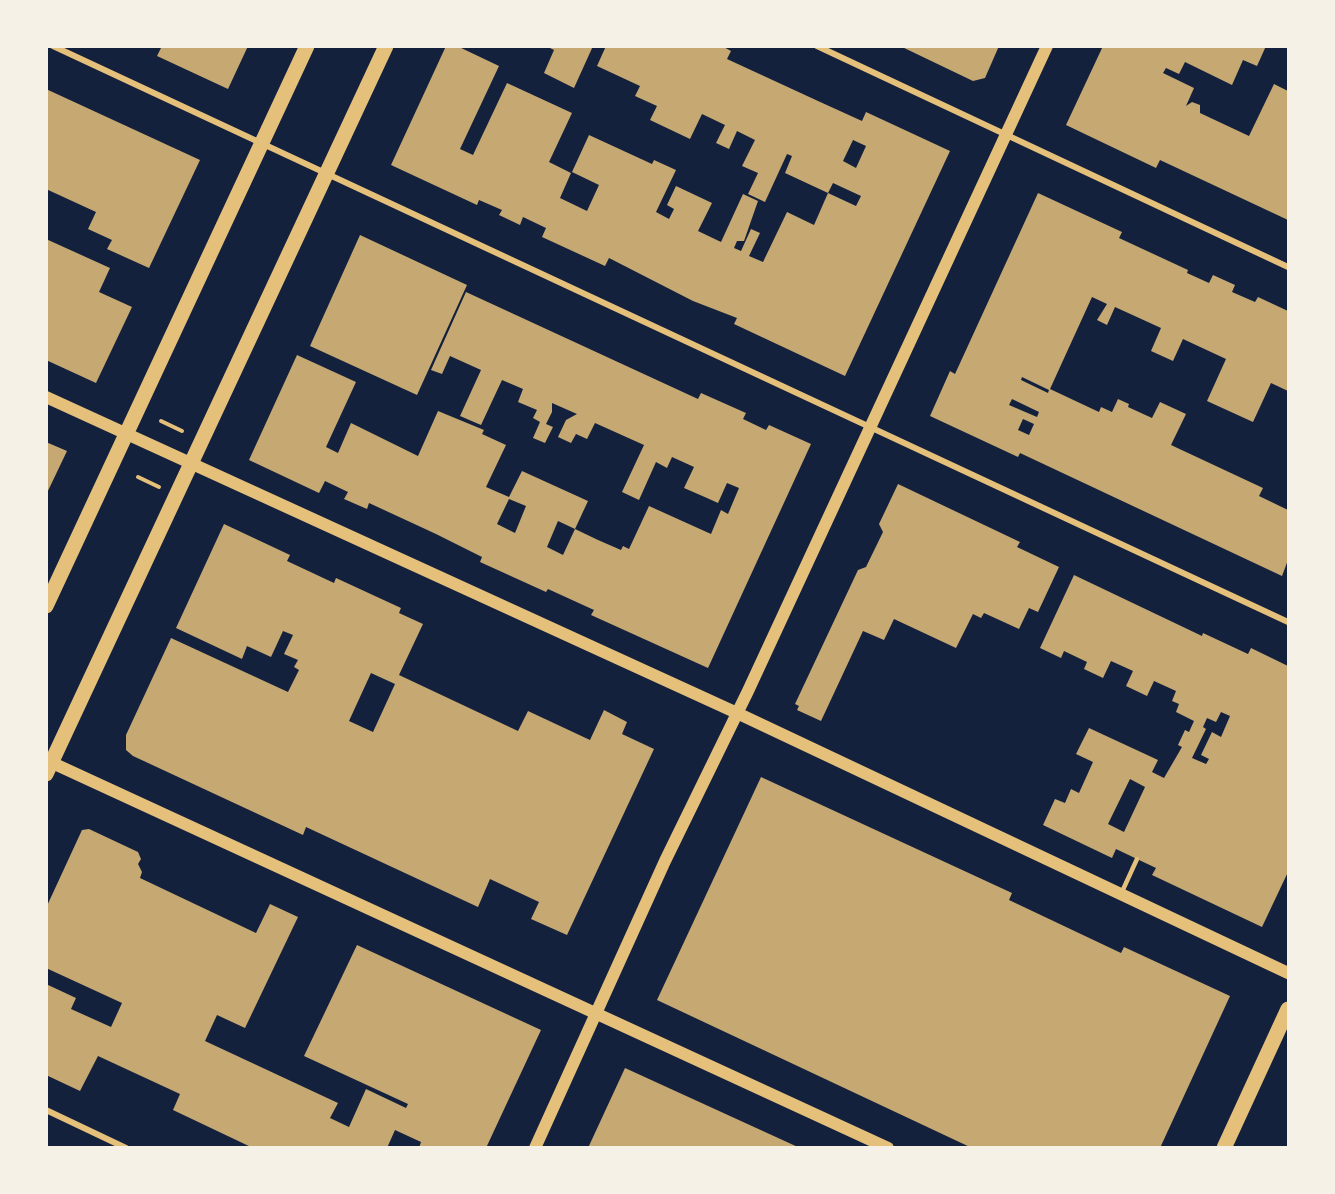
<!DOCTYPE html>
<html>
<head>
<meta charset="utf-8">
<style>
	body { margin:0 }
	#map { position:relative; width:1335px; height:1194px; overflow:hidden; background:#14213d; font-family:Poppins,sans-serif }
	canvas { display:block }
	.frame { position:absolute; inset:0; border:48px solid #f6f1e7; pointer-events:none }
</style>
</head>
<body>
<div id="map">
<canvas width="1335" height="1194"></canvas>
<div class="frame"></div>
</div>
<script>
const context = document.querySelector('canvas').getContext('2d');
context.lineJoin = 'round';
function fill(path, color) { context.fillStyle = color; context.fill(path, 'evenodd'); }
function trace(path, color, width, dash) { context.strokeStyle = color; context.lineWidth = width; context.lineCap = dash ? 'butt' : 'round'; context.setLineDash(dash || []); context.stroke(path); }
fill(new Path2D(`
	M157 46H248L228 89 157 56 161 48Z
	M446 46H457L499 66 460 149 473 155 507 83 572 113 549 162 571 173 560 198 587 211 599 185 572 172 589 135 652 164 654 160 676 170 656 212 669 219 674 209 667 205 676 186 712 203 698 231 721 242 743 194 758 201 744 241H737L734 248 741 251 751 229 760 233 749 256 763 262 787 212 814 225 828 193 785 173 792 156 787 154 765 202 748 194 758 173 742 166 755 140 737 131 729 149 716 143 725 125 702 114 690 139 650 120 657 106 635 96 640 86 597 66 606 46H722L731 51 727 59 818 101 862 121 866 112 950 151 845 376 734 324 737 318 693 301 609 258 605 266 542 237 546 228 523 217 520 225 499 215 502 210 479 200 477 205 391 165ZM853 140 866 146 856 168 843 161ZM833 183 861 196 856 206 828 193Z
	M546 46H593L574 88 544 73 554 50Z
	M900 46H999L985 78 973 81Z
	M1103 46H1266L1257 66 1243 60 1232 85 1185 62 1179 74 1166 68 1163 73 1194 88 1186 106 1192 102 1200 105V113L1249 136 1274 84 1288 91V220L1160 160 1156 168 1066 125Z
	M46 89 200 160 149 268 107 249 112 240 88 229 96 212 46 189Z
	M1038 193 1122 232 1119 238 1188 270 1187 273 1209 283 1213 275 1235 285 1232 292 1255 302 1258 297 1288 311V391L1271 383 1253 422 1207 401 1226 359 1183 339 1173 361 1151 351 1161 328 1115 307 1107 325 1097 320 1107 304 1092 297 1050 389 1099 412 1101 407 1112 412 1118 399 1129 404 1128 407 1152 418 1160 402 1186 414 1171 445 1263 488 1259 496 1288 510V560L1282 576 1020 453 1018 457 930 416 950 371 955 374ZM1022 377 1049 390 1048 393 1021 380ZM1012 399 1039 412 1037 417 1009 405ZM1023 419 1034 424 1029 435 1018 430Z
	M360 235 467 285 417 395 310 346Z
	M46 239 110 268 99 292 132 307 96 383 46 360Z
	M466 292 698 399 701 393 746 413 743 419 766 430 769 425 811 444 708 668 591 615 594 610 548 589 546 592 480 562 482 557 436 534 369 503 367 509 344 499 348 492 325 481 319 493 249 460 297 355 356 382 326 447 338 453 351 423 418 456 438 411 484 430 482 434 506 445 486 487 509 497 522 471 588 501 575 529 598 540 621 550 623 546 629 549 649 506 711 534 721 510 728 514 739 488 727 483 718 503 707 498 684 488 694 467 672 457 667 468 656 462 639 500 622 492 644 445 595 423 587 439 576 434 571 443 558 437 566 420 577 414 552 403V412L546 424 553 427 545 443 533 438 540 422 533 418 537 410 518 402 523 389 502 380 481 425 460 416 481 370 450 356 442 374 431 370ZM509 499 526 506 515 533 497 524ZM558 521 575 529 563 555 547 547Z
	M46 442 67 451 46 495Z
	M898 484 1020 542 1017 547 1059 567 1038 612 1029 608 1019 629 984 613 981 618 973 614 956 648 894 619 884 640 863 631 821 721 797 710 799 706 795 704 858 570 866 567 883 532 879 524Z
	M224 524 290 555 287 561 334 583 336 578 401 608 399 613 423 624 399 675 518 731 528 711 590 740 604 710 627 722 622 734 654 749 567 935 531 919 539 902 490 879 478 907 306 827 303 835 133 756 126 750V735L171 638 288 692 299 670 294 667 298 660 284 654 293 635 283 631 271 657 247 646 242 659 176 628ZM371 673 395 684 373 732 349 721Z
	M1074 575 1202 636 1203 633 1248 654 1251 648 1288 666V872L1262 927 1152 875 1156 868 1137 859 1116 849 1112 858 1043 825 1055 799 1065 803 1071 789 1079 793 1093 762 1076 754 1089 728 1158 760 1152 772 1164 778 1182 747 1178 745 1185 730 1189 732 1194 721 1176 712 1179 704 1172 701 1176 691 1154 681 1147 696 1126 686 1133 671 1111 661 1103 678 1084 669 1087 662 1064 651 1061 658 1040 648ZM1221 712 1230 716 1221 737 1212 732 1201 755 1209 759 1206 764 1192 758 1206 729 1203 727 1207 718 1216 722ZM1130 779 1145 787 1124 832 1108 824Z
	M761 777 1012 893 1009 900 1121 953 1124 947 1230 996 1160 1148H972L657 1000Z
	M89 829 138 852 141 859 138 864 142 872 140 878 256 933 270 904 298 917 245 1028 217 1015 205 1041 338 1103 330 1118 349 1127 366 1089 406 1108 408 1104 304 1056 357 945 541 1030 486 1148H419L421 1142 395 1130 387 1148H253L173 1110 180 1094 98 1056 80 1091 46 1075V984L76 998 71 1009 111 1027 122 1003 46 968V908L82 830Z
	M625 1068 800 1148H588Z`), '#c6a872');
trace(new Path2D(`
	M161 421 182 431
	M138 477 159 487`), '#e5c07b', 4);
trace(new Path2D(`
	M1121 894 1137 859`), '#e5c07b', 4.5);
trace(new Path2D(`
	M53 46 1288 622
	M817 46 1288 267
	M46 1110 126 1148`), '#e5c07b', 6);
trace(new Path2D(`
	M46 397 737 713 1288 973
	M46 760 888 1148
	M535 1148 665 861 748 691 1047 46`), '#e5c07b', 12);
trace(new Path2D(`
	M46 606 307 46
	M46 774 386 46
	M1224 1148 1288 1009`), '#e5c07b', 15);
</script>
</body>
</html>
